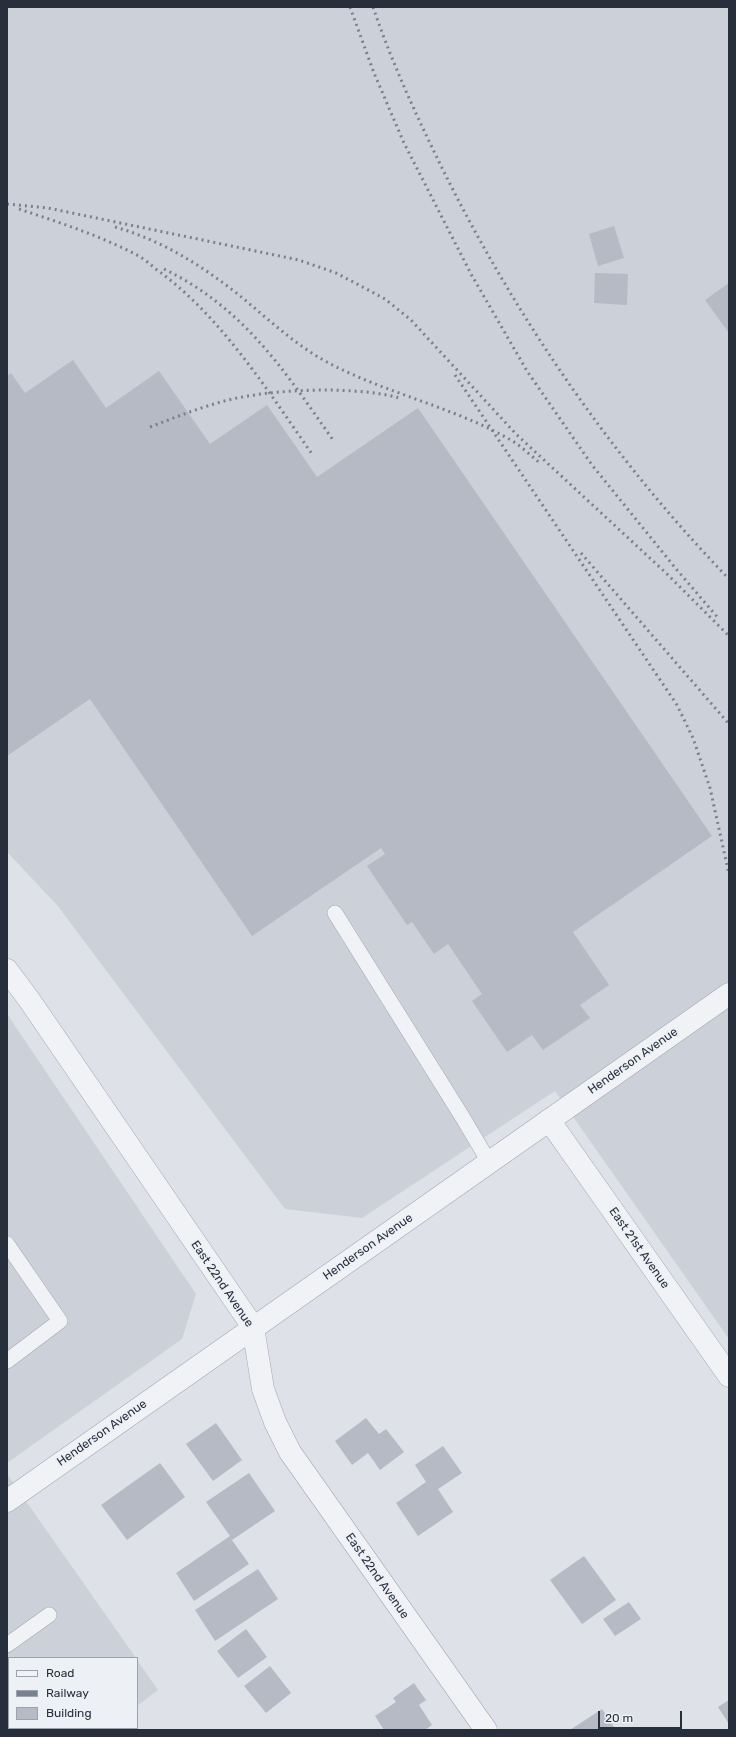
<!DOCTYPE html>
<html>
<head>
<meta charset="utf-8">
<style>
	body { margin:0 }
	#map { position:relative; width:736px; height:1737px; overflow:hidden; background:#dee1e7; font-family:Rubik,sans-serif }
	canvas { display:block }
	.frame { position:absolute; inset:0; border:8px solid #272f3d; pointer-events:none }
	.legend { position:absolute; left:8px; top:1657px; width:130px; height:72px; box-sizing:border-box; background:#edf0f5; border:1px solid #9ea3ab; margin:0; padding:5px 7px; list-style:none; font-size:12px; color:#272f3d }
	.legend li { display:flex; align-items:center; gap:8px; height:20px }
	.legend b { width:20px; border:1px solid #9ea3ab }
	.scale { position:absolute; left:598px; top:1711px; width:84px; height:18px; box-sizing:border-box; border:2px solid #272f3d; border-top:0; padding-left:5px; font-size:12px; line-height:14px; white-space:nowrap; color:#272f3d; -webkit-text-stroke:3px #edf0f5; paint-order:stroke }
</style>
</head>
<body>
<div id="map">
<canvas width="736" height="1737"></canvas>
<div class="frame"></div>
<ul class="legend">
<li><b style="height:5px;background:#f0f2f5"></b>Road</li>
<li><b style="height:5px;background:#778190"></b>Railway</li>
<li><b style="height:11px;background:#b5bac4"></b>Building</li>
</ul>
<div class="scale">20 m</div>
</div>
<script>
const context = document.querySelector('canvas').getContext('2d');
context.lineJoin = 'round';
function fill(path, color) { context.fillStyle = color; context.fill(path, 'evenodd'); }
function trace(path, color, width, dash) { context.strokeStyle = color; context.lineWidth = width; context.lineCap = dash ? 'butt' : 'round'; context.setLineDash(dash || []); context.stroke(path); }
function drawText(font, color, halo, rows, align = 'center') {
  context.font = font + ' Rubik,sans-serif'; context.lineWidth = 3.5; context.setLineDash([]); context.textBaseline = 'middle'; context.strokeStyle = halo; context.fillStyle = color; for (const [text, x, y, turn = 0] of rows) {
    context.save(); context.translate(x, y); context.rotate((+turn || 0) * Math.PI / 180); context.textAlign = isNaN(turn) ? turn : align; if (halo) context.strokeText(text, 0, 0); context.fillText(text, 0, 0); context.restore();
  }
}
fill(new Path2D(`
	M7 7H729V1339L555 1091 362 1218 285 1209 57 905 7 852Z
	M7 1014 196 1294 182 1339 7 1463Z
	M7 1474 136 1658H9V1728H108L105 1730H7Z
	M137 1660 158 1690 137 1706Z`), '#ccd0d9');
fill(new Path2D(`
	M614 226 624 258 598 266 589 234Z
	M595 273 628 274 627 305 594 303Z
	M729 283V333L705 300Z
	M73 360 106 408 159 371 210 444 267 405 317 477 418 408 712 836 573 932 609 985 580 1005 590 1018 543 1050 532 1035 507 1052 472 1001 482 994 448 944 434 954 412 922 407 925 367 866 385 854 381 848 252 936 90 699 7 756V376L11 373 25 393Z
	M366 1418 379 1434 386 1429 404 1452 380 1470 368 1453 352 1465 335 1441Z
	M216 1423 242 1460 213 1481 186 1444Z
	M443 1446 462 1473 438 1489 453 1512 418 1536 396 1503 426 1482 415 1465Z
	M160 1463 185 1497 127 1540 101 1505Z
	M249 1473 275 1511 232 1540 249 1564 194 1601 176 1573 230 1536 206 1502Z
	M584 1556 616 1600 582 1624 550 1580Z
	M258 1569 278 1599 215 1641 195 1610Z
	M629 1602 641 1619 615 1636 603 1619Z
	M246 1629 267 1657 238 1678 217 1651Z
	M270 1666 291 1693 266 1713 244 1686Z
	M414 1683 426 1700 419 1705 432 1725 425 1730H384L375 1716 396 1702 393 1698Z
	M729 1700V1724L718 1707Z
	M602 1709 616 1730H570Z`), '#b5bac4');
const lane = new Path2D(`
	M335 913 463 1118 489 1162
	M7 1244 60 1321 7 1361
	M7 1645 49 1615`);
const street = new Path2D(`
	M7 970 30 1001 253 1327 263 1389 275 1422 290 1452 486 1730
	M549 1120 729 1376
	M7 1501 729 994`);
trace(lane, '#a3a8b1', 16);
trace(street, '#a3a8b1', 23);
trace(lane, '#f0f2f5', 15);
trace(street, '#f0f2f5', 22);
trace(new Path2D(`
	M350 7 374 73 404 143 471 274 527 371 592 465 677 570 719 619
	M373 7C392 63 417 117 443 170 517 319 613 459 729 579
	M7 204 48 208 299 260 336 273 359 285 385 299 411 320 516 434 666 573 729 636
	M19 209C58 222 98 235 135 254 143 258 150 264 157 270 220 315 268 391 312 454
	M115 227C161 240 201 265 239 295 267 318 293 343 325 361 384 393 451 406 509 439 520 445 530 455 540 463
	M164 269C244 308 284 370 333 440
	M455 375 677 705 693 738 710 788 729 874
	M150 427C176 417 201 407 228 400 262 392 298 390 333 390 355 391 379 392 399 398
	M581 553 729 724`), '#778190', 3, [2, 4]);
drawText('12px', '#272f3d', '#edf0f5', [
	["Henderson Avenue",633,1061,-35],
	["Henderson Avenue",368,1247,-35],
	["East 21st Avenue",639,1248,55],
	["East 22nd Avenue",222,1284,56],
	["Henderson Avenue",102,1433,-35],
	["East 22nd Avenue",377,1576,55]
]);
</script>
</body>
</html>
